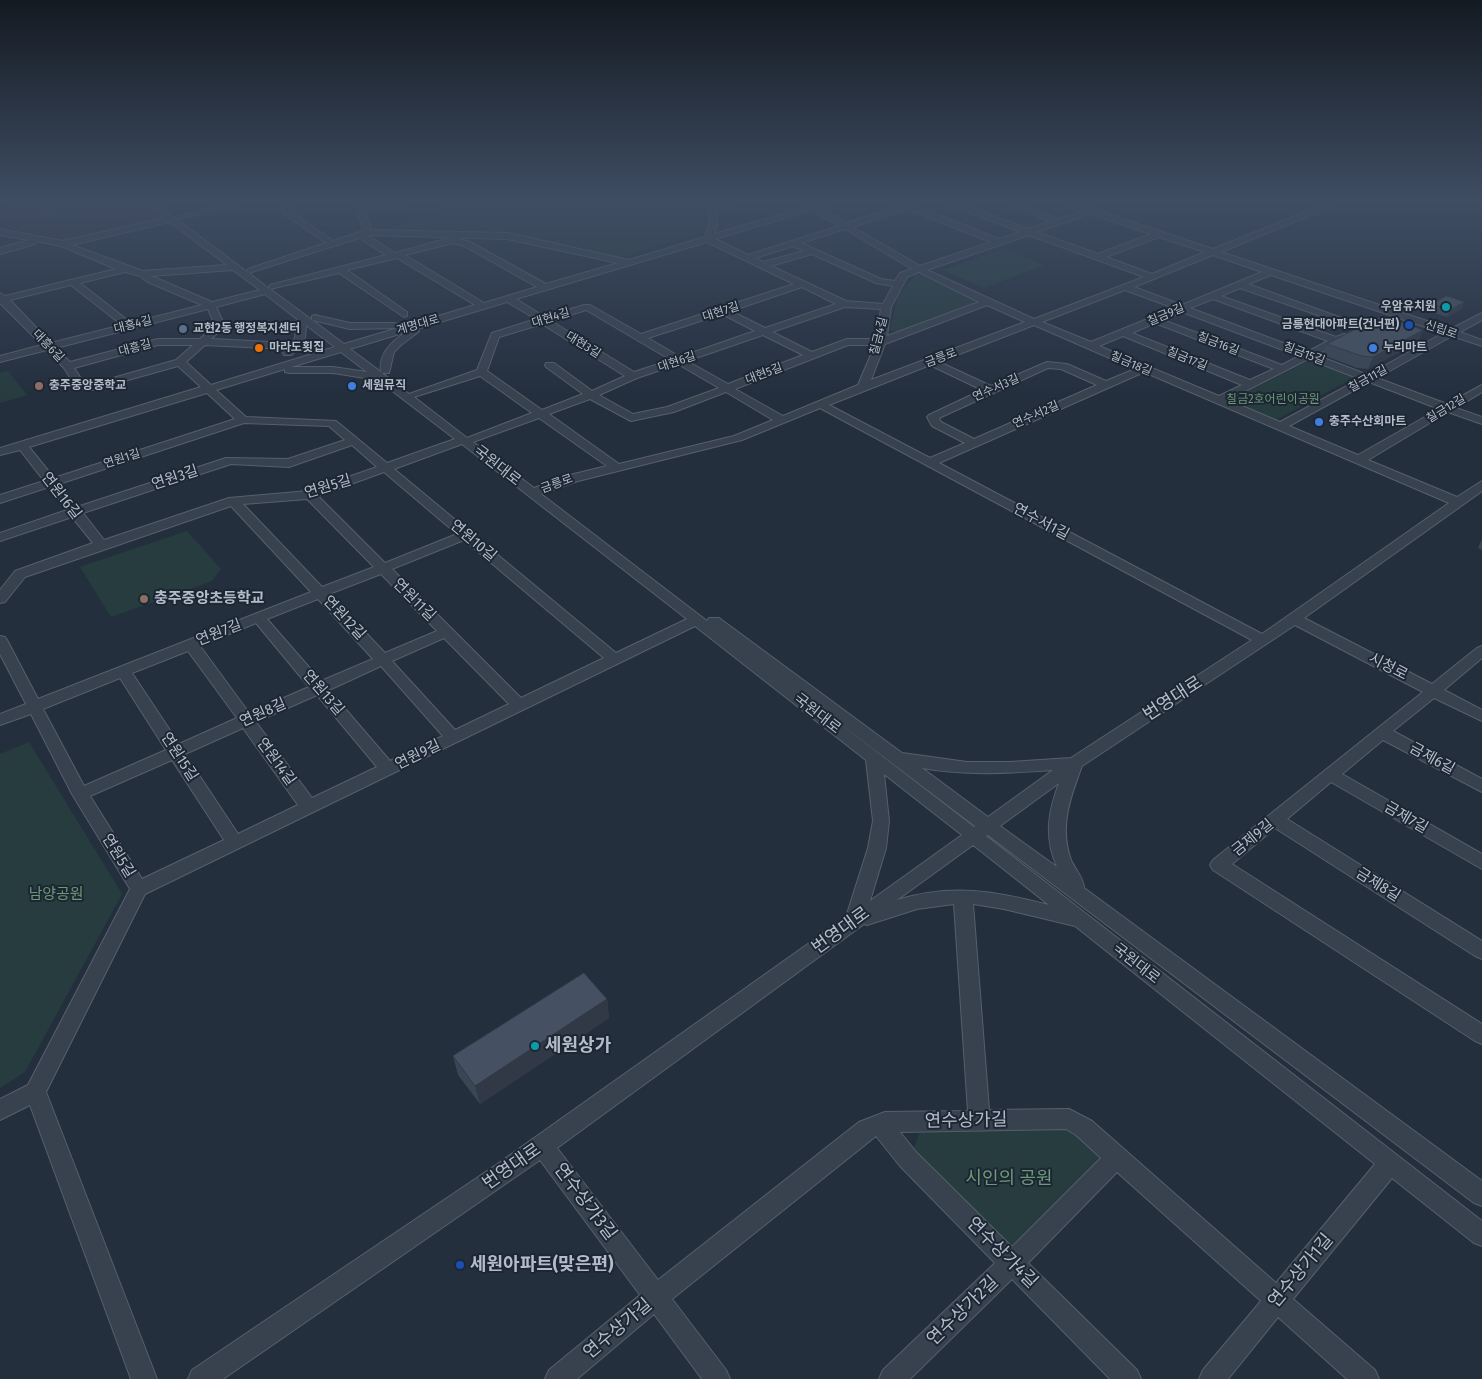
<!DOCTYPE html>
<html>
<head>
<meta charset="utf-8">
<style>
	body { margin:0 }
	canvas { display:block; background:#242f3e }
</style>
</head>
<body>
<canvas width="1482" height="1379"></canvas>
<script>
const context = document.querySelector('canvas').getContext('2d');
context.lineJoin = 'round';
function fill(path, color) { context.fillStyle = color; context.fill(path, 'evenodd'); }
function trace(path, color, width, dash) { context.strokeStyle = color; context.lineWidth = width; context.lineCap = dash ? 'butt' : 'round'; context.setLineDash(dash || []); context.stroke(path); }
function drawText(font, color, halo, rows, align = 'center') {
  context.font = font + ' "Fira Sans Condensed","Noto Sans KR",sans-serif'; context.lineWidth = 4; context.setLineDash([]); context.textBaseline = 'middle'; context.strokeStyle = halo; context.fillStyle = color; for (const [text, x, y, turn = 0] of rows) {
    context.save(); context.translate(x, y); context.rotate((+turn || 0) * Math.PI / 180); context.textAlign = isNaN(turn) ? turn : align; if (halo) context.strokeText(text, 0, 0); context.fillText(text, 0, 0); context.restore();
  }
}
fill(new Path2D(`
	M22 200H138L164 219 67 241 0 225V209L9 207 0 202Z`), '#32303f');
fill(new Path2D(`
	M374 200H704L705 231 618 258 507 233 389 230 394 226 449 212 428 201 380 213 366 211 365 204Z
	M1003 249 1045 265 984 288 943 270Z
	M916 275 926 276 977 299 975 303 898 332 890 330 898 296Z
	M1310 360 1355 377 1274 421 1235 405 1234 399Z
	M8 371 27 395 0 403V373Z
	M187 531 221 569 212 581 111 617 80 567Z
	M29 742 122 894 25 1072 0 1088V754Z
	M1069 1126 1105 1157 1008 1252 912 1153 921 1129Z`), '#263c3f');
const minor = new Path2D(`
	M0 200H16L0 203Z
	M142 200H151L247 272 248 269 326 243 284 214 278 200H286L290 211 333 241 363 231 356 204 363 200H373L364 205 371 230 507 233 629 260 705 237 709 225V200H717V205L735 200H747L717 210V225L714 234 807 207 804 204 808 202C818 205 830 200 841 200L820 208 847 223 919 200H931L915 206 999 239 1021 232 937 200H948L1029 229 1051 221 993 200H1005L1059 219 1082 211 1054 200H1066L1213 249 1336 200H1347L1221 252 1451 329 1482 313V320L1460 332 1482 340V346L1452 336 1377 378 1447 404 1482 385V392L1456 408 1482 417V424L1448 412 1368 460 1457 497 1482 481V491L1304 618 1432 684 1477 648 1482 646V658L1444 690 1482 710V721L1434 698 1393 731 1482 779V792L1383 740 1342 774 1482 854V869L1331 782 1287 819 1482 941V959L1475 956 1275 828 1232 864 1482 1024V1044L1475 1041 1213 870 1210 865 1213 860 1423 692 1295 625 1082 766C1070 798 1059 827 1071 860 1075 869 1084 879 1084 888L1482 1181V1206L1474 1203 988 835 986 836 1482 1221V1246L1474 1243 1392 1178 1293 1299 1375 1370 1379 1379H1347L1278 1317 1228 1379H1199L1203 1370 1261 1301 1117 1172 1028 1263 1137 1370 1141 1379H1110L1012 1279 910 1379H879L883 1370 995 1263 900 1166 876 1136 672 1299 726 1370 730 1379H702L654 1314 577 1379H545L549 1370 640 1295 540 1160 223 1379H188L192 1370 496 1165 846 917 868 848 873 821 866 760 695 626 145 894 46 1092 157 1379H131L30 1105 0 1120V1099L28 1085 130 889 72 794 31 714 0 725V714L26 704 0 654V636L5 637 7 640 38 699 311 592 231 506 25 577 5 602 0 603V590L15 571 93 543 72 517 0 541V533L67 510 49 487 0 503V495L44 481 20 450 0 455V448L201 387 178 366 92 390 77 388 64 368 47 350 0 362V356L42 345 0 303V293L5 296 116 269 61 246 36 241 35 244 0 254V248L29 240 0 235V229L63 241 165 218ZM907 209 991 242 920 266 853 227ZM812 210 839 226 748 255 715 239ZM1090 214 1151 234 1098 254 1037 232ZM170 222 227 265 143 271 72 245ZM845 229 912 269 900 273 895 281 881 279 801 243ZM367 235 507 239 618 263 546 284 470 242 453 237 395 253ZM1029 235 1144 277 1034 319 927 270ZM1159 237 1205 252 1152 274 1106 257ZM359 238 386 255 270 285 269 289 249 273ZM707 242 794 284 641 334 590 305H584L545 317 516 299ZM453 243 464 246 537 287 484 303 405 255ZM793 246 804 251 763 262 755 258ZM812 254 876 283 893 286 883 304 846 301 771 266ZM1213 255 1262 272 1182 305 1134 287ZM397 258 475 305 398 328V324L395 323H350L315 315 312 316V320L270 289 339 273 404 317 407 316V312L347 270ZM233 270 260 290 212 302 151 276ZM125 272 140 276 148 282 202 305 131 323 80 283ZM919 272 979 302 887 336 891 307 907 277ZM1271 275 1443 333 1368 375 1316 355 1347 339V335L1344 334 1336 337 1221 296 1240 288 1361 330 1364 331 1369 328 1248 284ZM71 285 122 325 51 343 10 300ZM802 287 836 304 765 328 731 311ZM1125 290 1174 308 1091 342 1042 322ZM265 294 297 319 295 338 291 343 211 339 225 326 216 307ZM1213 299 1328 341 1307 352 1190 308ZM507 302 536 319 492 333 477 370 409 394 382 373H389L394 352 401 345 417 333 419 331 417 329ZM987 305 1025 322 871 380 885 344ZM845 307 881 309 876 339H847L812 352 772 332ZM208 309 215 325 200 339H158L70 362 56 348ZM586 310 671 360 634 372 551 321ZM1182 312 1299 356 1282 365 1163 320ZM722 314 755 331 680 357 648 338ZM312 320 350 329 398 328 344 344ZM1155 323 1274 369 1250 380 1132 333ZM542 324 625 376 592 391 554 363H546L545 365 546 367 583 394 542 410 487 371 499 337ZM306 325 335 347 211 385 186 362 205 345 286 349 283 353 284 355H292L305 338ZM1034 325 1135 369 1106 381 1067 364 1047 362 991 386 939 362ZM406 332C392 341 378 354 381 372L350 349ZM763 335 803 355 728 384 687 361ZM1123 336 1242 385 1219 396 1099 346ZM158 345H193L176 360 92 384 84 383 74 368ZM848 345H875L858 385 783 416 735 389ZM341 352 367 372 333 367H291ZM1308 359 1360 379 1280 422 1228 400ZM678 364 719 388 667 407 633 414 599 395 637 378ZM930 365 982 390 929 415 927 417 932 426 965 443 930 458 829 405ZM1048 368 1061 369 1097 385 974 439 941 422 939 418ZM285 369V372L289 373H333L378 380 455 439 387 463 336 421 246 417 216 390ZM1144 372 1449 503 1262 634 939 463ZM480 376 532 413 467 438 414 397ZM1369 382 1439 409 1358 455 1289 426ZM726 392 773 420 734 436 619 464 549 414 590 399 631 421 674 412ZM207 393 235 419 54 478 29 447ZM820 408 1252 640 1071 758 1010 762H967L902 753 719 618H709L707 621 541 494 578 481 742 440ZM539 418 607 466 570 475 534 488 473 442ZM244 423 329 426 345 440 288 459 226 458 77 507 59 484ZM462 444 687 619 616 653 394 469ZM352 445 377 467 308 491 229 498 104 540 83 513 231 464 289 467ZM384 472 457 534 385 563 318 496ZM307 499 374 567 322 587 243 504ZM464 540 604 658 521 698 392 569ZM381 574 437 631 385 653 329 594ZM318 599 373 659 321 681 267 619ZM256 623 309 687 249 713 200 646ZM444 638 509 704 455 730 392 661ZM188 651 237 718 179 744 132 673ZM381 666 443 736 390 761 329 690ZM120 678 166 750 84 786 43 709ZM317 695 377 767 312 798 256 722ZM826 713 975 826 974 827ZM243 728 298 805 238 834 185 754ZM172 760 224 840 142 879 90 796ZM922 768C966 776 1010 773 1053 770L988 817ZM884 774 962 835 870 901 886 848 889 821ZM1059 783C1048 812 1044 837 1057 867L1000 826ZM973 845 977 848 1049 905C996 891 951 883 897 900ZM954 904 968 1111 885 1112 859 1122 658 1280 557 1148 864 924 867 925 917 909ZM973 904 1004 909 1075 926 1375 1164 1276 1283 1092 1121 1069 1109 989 1110ZM1066 1129 1076 1135 1101 1158 1012 1247 916 1152 900 1132Z
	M245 200H260L179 219 175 217Z
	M1469 200H1482V204L1470 202Z`);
trace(minor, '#565f6c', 2);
fill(minor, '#38414e');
fill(new Path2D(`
	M36 200H118L121 207 52 221 40 210Z
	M1377 200H1403L1393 205Z
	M1464 302 1461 309 1447 317 1429 311 1432 304Z
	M1423 330 1418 342 1368 369 1357 368 1323 355 1327 344Z
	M1482 539V550L1478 548Z
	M607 999 609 1018 480 1104 458 1075 453 1056Z`), '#3b4654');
fill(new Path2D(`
	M51 200H118L121 207 52 221 44 201Z
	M1395 200H1403L1393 205Z
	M1464 302 1461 309 1447 317 1450 310Z
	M1423 330 1418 342 1368 369 1373 357Z
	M607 999 609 1018 480 1104 475 1086Z`), '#303945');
const building = new Path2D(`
	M1447 296 1464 302 1450 310 1432 304Z
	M1382 316 1423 330 1373 357 1362 356 1327 344Z
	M584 973 607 999 475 1086 453 1056Z`);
fill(building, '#455162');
trace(building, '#303945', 1);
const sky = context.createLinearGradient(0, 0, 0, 393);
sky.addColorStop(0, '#141a22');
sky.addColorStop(0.51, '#3f4d63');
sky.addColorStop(1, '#3f4d6300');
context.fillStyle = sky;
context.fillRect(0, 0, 1482, 393);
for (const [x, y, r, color] of [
	[1446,307,5,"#0f9aa8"],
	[1409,325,5,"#1a4fb4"],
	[183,329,5,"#5c6f8a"],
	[259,348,5,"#e8710a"],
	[1373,348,5,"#3f7fe0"],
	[39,386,5,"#8d6e63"],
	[352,386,5,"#3f7fe0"],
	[1319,422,5,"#3f7fe0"],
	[144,599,5,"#8d6e63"],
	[535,1046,5,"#0f9aa8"],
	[460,1265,5,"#1a4fb4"]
]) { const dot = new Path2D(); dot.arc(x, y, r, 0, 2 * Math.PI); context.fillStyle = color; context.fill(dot); trace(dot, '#1d2633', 2); }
drawText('bold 12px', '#b4bcc9', '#1d2633', [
	["우암유치원",1436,307,"right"],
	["금릉현대아파트(건너편)",1399,325,"right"],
	["교현2동 행정복지센터",193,329],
	["마라도횟집",269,348],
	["누리마트",1383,348],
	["충주중앙중학교",49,386],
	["세원뮤직",362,386],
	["충주수산회마트",1329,422]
], 'left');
drawText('12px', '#b4bcc9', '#1d2633', [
	["대현7길",721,312,-18],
	["칠금9길",1166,315,-23],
	["대현4길",551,318,-17],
	["대흥4길",133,325,-14],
	["계명대로",418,325,-16],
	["신립로",1441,330,19],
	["칠금4길",879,336,-76],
	["칠금16길",1218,344,21],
	["대현3길",583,345,32],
	["대흥6길",48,346,46],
	["대흥길",135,348,-15],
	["칠금15길",1304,354,21],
	["금릉로",941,358,-21],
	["칠금17길",1187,359,22],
	["대현6길",677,362,-19],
	["칠금18길",1131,364,23],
	["대현5길",764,374,-21],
	["칠금11길",1368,379,-29],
	["연수서3길",996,388,-24],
	["칠금12길",1446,409,-31],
	["연수서2길",1036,415,-24],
	["연원1길",122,459,-18],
	["금릉로",557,484,-20]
]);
drawText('12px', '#6b9a76', '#1d2633', [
	["칠금2호어린이공원",1273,400]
]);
drawText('15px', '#b4bcc9', '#1d2633', [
	["국원대로",497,466,38],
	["연원3길",175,478,-18],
	["연원5길",328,487,-17],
	["연원16길",61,496,52],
	["연수서1길",1041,522,28],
	["연원10길",473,541,40],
	["연원11길",414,600,45],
	["연원12길",344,618,47],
	["연원7길",219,633,-21],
	["시청로",1388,667,27],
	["연원13길",323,693,49],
	["연원8길",263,713,-24],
	["국원대로",817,714,38],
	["연원9길",418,755,-26],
	["연원15길",179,757,57],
	["금제6길",1432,759,29],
	["연원14길",276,762,54],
	["금제7길",1406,818,30],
	["금제9길",1253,838,-39],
	["연원5길",118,856,58],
	["금제8길",1378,885,32],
	["국원대로",1136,964,38]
]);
drawText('bold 15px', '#b4bcc9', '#1d2633', [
	["충주중앙초등학교",154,599]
], 'left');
drawText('15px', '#6b9a76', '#1d2633', [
	["남양공원",56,895]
]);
drawText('18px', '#b4bcc9', '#1d2633', [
	["번영대로",1173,699,-33],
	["번영대로",841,931,-36],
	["연수상가길",966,1121,-1],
	["번영대로",512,1167,-35],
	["연수상가3길",585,1202,53],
	["연수상가4길",1002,1253,45],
	["연수상가1길",1301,1271,-50],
	["연수상가2길",963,1311,-44],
	["연수상가길",618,1329,-40]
]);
drawText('bold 18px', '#b4bcc9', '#1d2633', [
	["세원상가",545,1046],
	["세원아파트(맞은편)",470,1265]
], 'left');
drawText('18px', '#6b9a76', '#1d2633', [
	["시인의 공원",1009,1179]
]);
</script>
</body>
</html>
